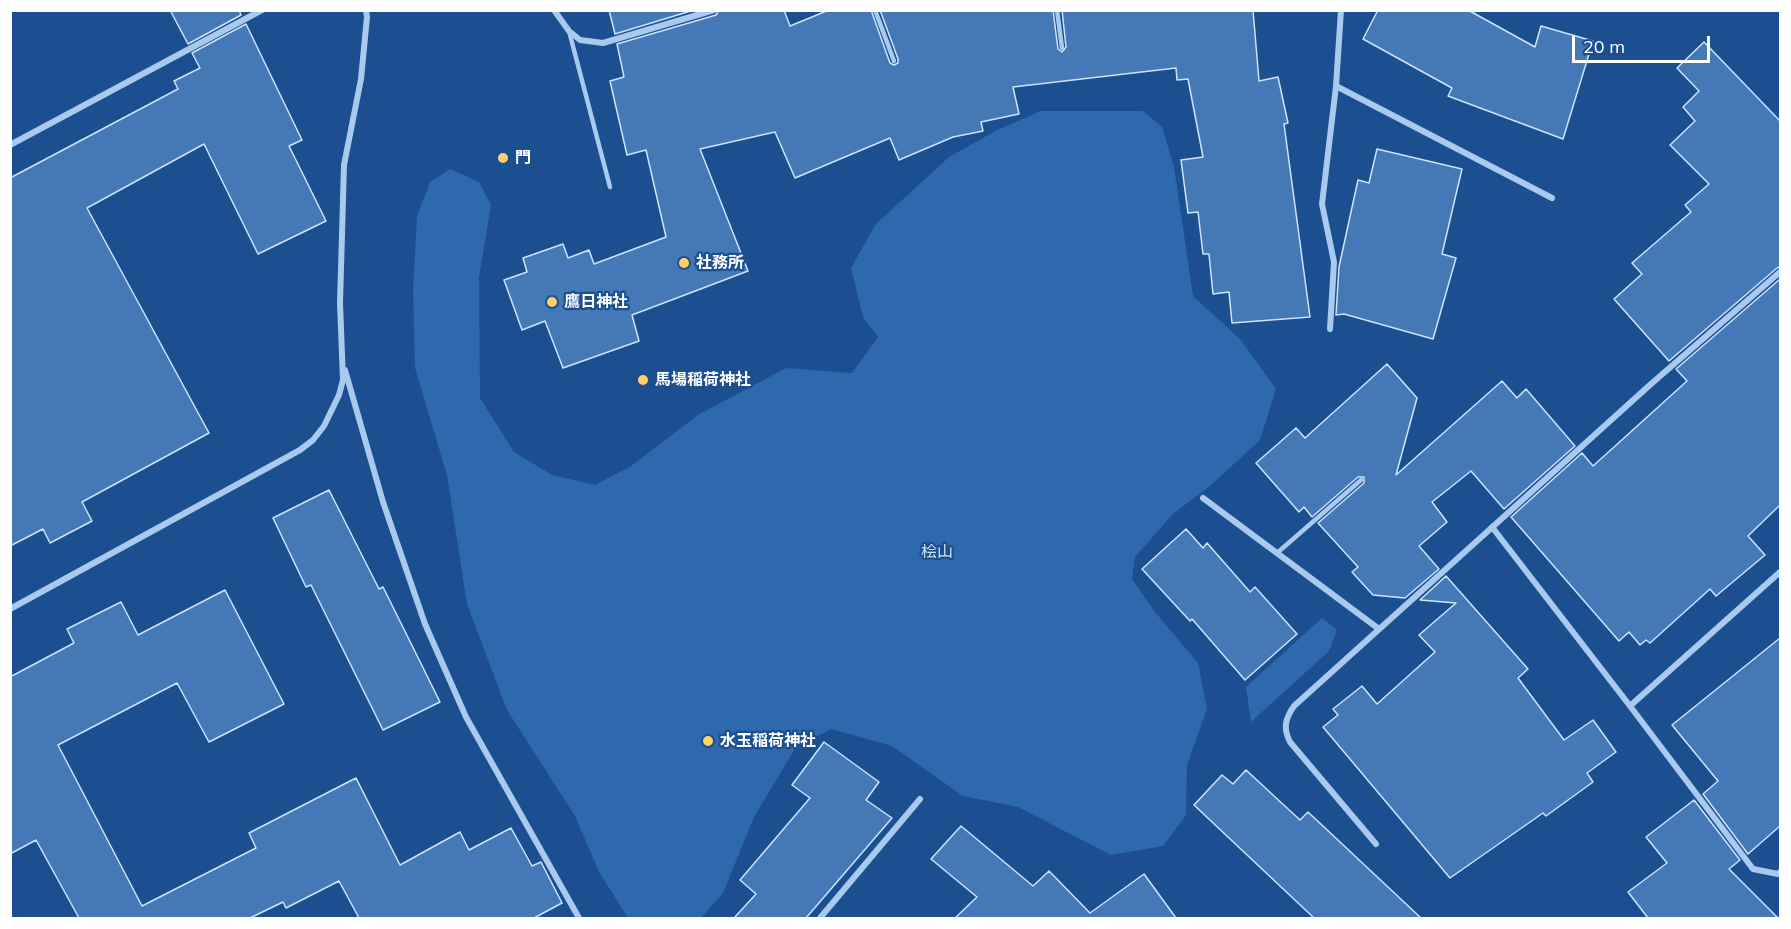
<!DOCTYPE html>
<html>
<head>
<meta charset="utf-8">
<style>
	body { margin:0 }
	#map { position:relative; width:1791px; height:929px; overflow:hidden; background:#1b4f8f; font-family:Mulish,sans-serif }
	canvas { display:block }
	.frame { position:absolute; inset:0; border:12px solid #fff; pointer-events:none }
	.scale { position:absolute; left:1572px; top:36px; width:138px; height:27px; box-sizing:border-box; border:3px solid #fff; border-top:0; padding-left:8px; font-size:18px; line-height:21px; white-space:nowrap; color:#fff; -webkit-text-stroke:4px #1b4f8f; paint-order:stroke }
</style>
</head>
<body>
<div id="map">
<canvas width="1791" height="929"></canvas>
<div class="frame"></div>
<div class="scale">20 m</div>
</div>
<script>
const context = document.querySelector('canvas').getContext('2d');
context.lineJoin = 'round';
function fill(path, color) { context.fillStyle = color; context.fill(path, 'evenodd'); }
function trace(path, color, width, dash) { context.strokeStyle = color; context.lineWidth = width; context.lineCap = dash ? 'butt' : 'round'; context.setLineDash(dash || []); context.stroke(path); }
function drawText(font, color, halo, rows, align = 'center') {
  context.font = font + ' Mulish,"Noto Sans JP",sans-serif'; context.lineWidth = 4.5; context.setLineDash([]); context.textBaseline = 'middle'; context.strokeStyle = halo; context.fillStyle = color; for (const [text, x, y, turn = 0] of rows) {
    context.save(); context.translate(x, y); context.rotate((+turn || 0) * Math.PI / 180); context.textAlign = isNaN(turn) ? turn : align; if (halo) context.strokeText(text, 0, 0); context.fillText(text, 0, 0); context.restore();
  }
}
fill(new Path2D(`
	M1041 111H1143L1162 127 1174 167 1193 296 1241 340 1276 389 1260 440 1210 486 1174 513 1135 557 1132 579 1155 612 1198 663 1207 709 1187 765 1186 815 1163 846 1111 855 1018 807 963 796 892 746 831 729 796 747 754 817 723 893 701 918H628L599 872 575 816 507 710 467 604 447 475 415 368 413 290 417 216 430 182 450 169 479 182 491 205 479 278 480 398 514 452 552 475 595 485 631 466 698 415 786 368 852 373 878 337 863 317 851 268 876 224 949 157 997 130Z
	M1322 618 1337 630 1329 651 1251 722 1246 687Z`), '#2e69ad');
const building = new Path2D(`
	M170 10H239L241 15 188 44Z
	M609 10H694L615 34Z
	M719 10H784L790 26 829 10H871L890 63 894 65 898 63V59L880 10H1053L1058 49 1062 52 1066 47 1062 10H1253L1259 81 1278 77 1288 123 1284 124 1310 317 1232 323 1229 292 1213 294 1209 254H1203L1198 212 1188 213 1181 160 1203 157 1188 79 1177 80 1176 68 1013 87 1019 114 981 122 983 131 953 137 899 160 890 138 795 178 775 132 700 149 748 271 632 315 639 341 563 368 545 321 522 330 504 280 527 272 523 258 563 244 568 258 589 250 594 264 666 237 646 150 627 155 610 81 624 77 617 44 716 15Z
	M1378 10H1468L1535 47 1541 26 1593 41 1563 139 1448 96 1452 88 1363 39Z
	M246 24 302 140 289 146 326 221 258 254 204 144 87 208 209 433 82 502 92 521 50 543 43 529 10 546V178L178 89 174 81 200 68 192 53Z
	M1704 42 1780 121V267L1777 268 1669 361 1614 299 1642 274 1632 263 1691 212 1685 205 1709 184 1670 145 1695 121 1683 107 1699 91 1677 68Z
	M1377 149 1462 169 1442 254 1456 258 1433 339 1344 314 1336 315 1339 267 1358 180 1369 183Z
	M1780 279V505L1748 536 1765 555 1716 596 1710 589 1650 643 1646 640 1640 645 1629 632 1619 641 1511 517 1582 453 1593 466 1687 381 1676 369Z
	M1387 364 1417 398 1396 475 1502 381 1517 398 1526 389 1575 446 1504 509 1471 471 1432 502 1447 522 1419 546 1439 569 1405 598 1373 595 1352 572 1358 567 1318 523 1364 483V477H1358L1312 517 1304 507 1299 512 1256 463 1296 428 1305 438Z
	M329 490 379 589 383 587 440 702 383 730 311 585 306 587 273 518Z
	M1186 529 1203 548 1207 543 1250 592 1255 587 1297 634 1245 680 1192 619 1190 621 1142 569Z
	M1446 576 1528 669 1518 678 1564 740 1593 720 1616 752 1587 773 1593 782 1546 816 1543 813 1450 878 1323 727 1338 715 1333 709 1362 686 1377 704 1435 652 1419 635 1456 603 1420 600Z
	M225 590 284 704 209 742 177 683 58 745 142 906 256 848 249 833 356 778 400 865 460 832 469 850 511 828 532 866 541 862 562 903 534 918H359L339 881 286 908 283 902 250 918H79L36 840 10 854V677L74 643 67 629 121 602 138 635Z
	M1780 638V826L1748 854 1703 794 1718 781 1672 725Z
	M824 742 879 782 866 800 892 818 806 918H734L756 894 740 880 810 798 792 785Z
	M1246 770 1300 820 1308 812 1421 918H1314L1194 805 1222 775 1233 784Z
	M1694 800 1740 860 1729 869 1778 918H1648L1628 892 1667 863 1646 837Z
	M961 826 1033 886 1049 871 1090 913 1144 874 1176 918H955L977 897 931 859Z`);
fill(building, '#4478b7');
trace(building, '#cfe3fa', 1.5);
trace(new Path2D(`
	M875 10 894 61
	M1057 10 1062 48
	M569 31 610 187
	M1277 553 1361 480`), '#a9c9ee', 4.5);
trace(new Path2D(`
	M554 10 569 31 580 40 603 43 714 10
	M1336 86 1552 198
	M10 145 262 10
	M1330 329 1334 262 1322 204 1336 86 1341 10
	M345 370 383 502 425 624 466 717 579 918
	M1203 498 1379 629
	M1492 527 1630 706 1753 869 1778 874 1780 872
	M10 609 300 450 313 440 324 426 339 395 343 380 340 303 344 165 361 79 367 17 366 10
	M1630 706 1780 572
	M1376 844 1290 742C1283 728 1285 719 1294 706L1651 384 1780 272
	M820 918 920 799`), '#a9c9ee', 6);
for (const [x, y, r, color] of [
	[503,158,6,"#ffd166"],
	[684,263,6,"#ffd166"],
	[552,302,6,"#ffd166"],
	[643,380,6,"#ffd166"],
	[708,741,6,"#ffd166"]
]) { const dot = new Path2D(); dot.arc(x, y, r, 0, 2 * Math.PI); context.fillStyle = color; context.fill(dot); trace(dot, '#1b4f8f', 2); }
drawText('bold 16px', '#fff', '#1b4f8f', [
	["門",515,158],
	["社務所",696,263],
	["鷹日神社",564,302],
	["馬場稲荷神社",655,380],
	["水玉稲荷神社",720,741]
], 'left');
drawText('16px', '#cfe3fa', '#1b4f8f', [
	["桧山",937,552]
]);
</script>
</body>
</html>
